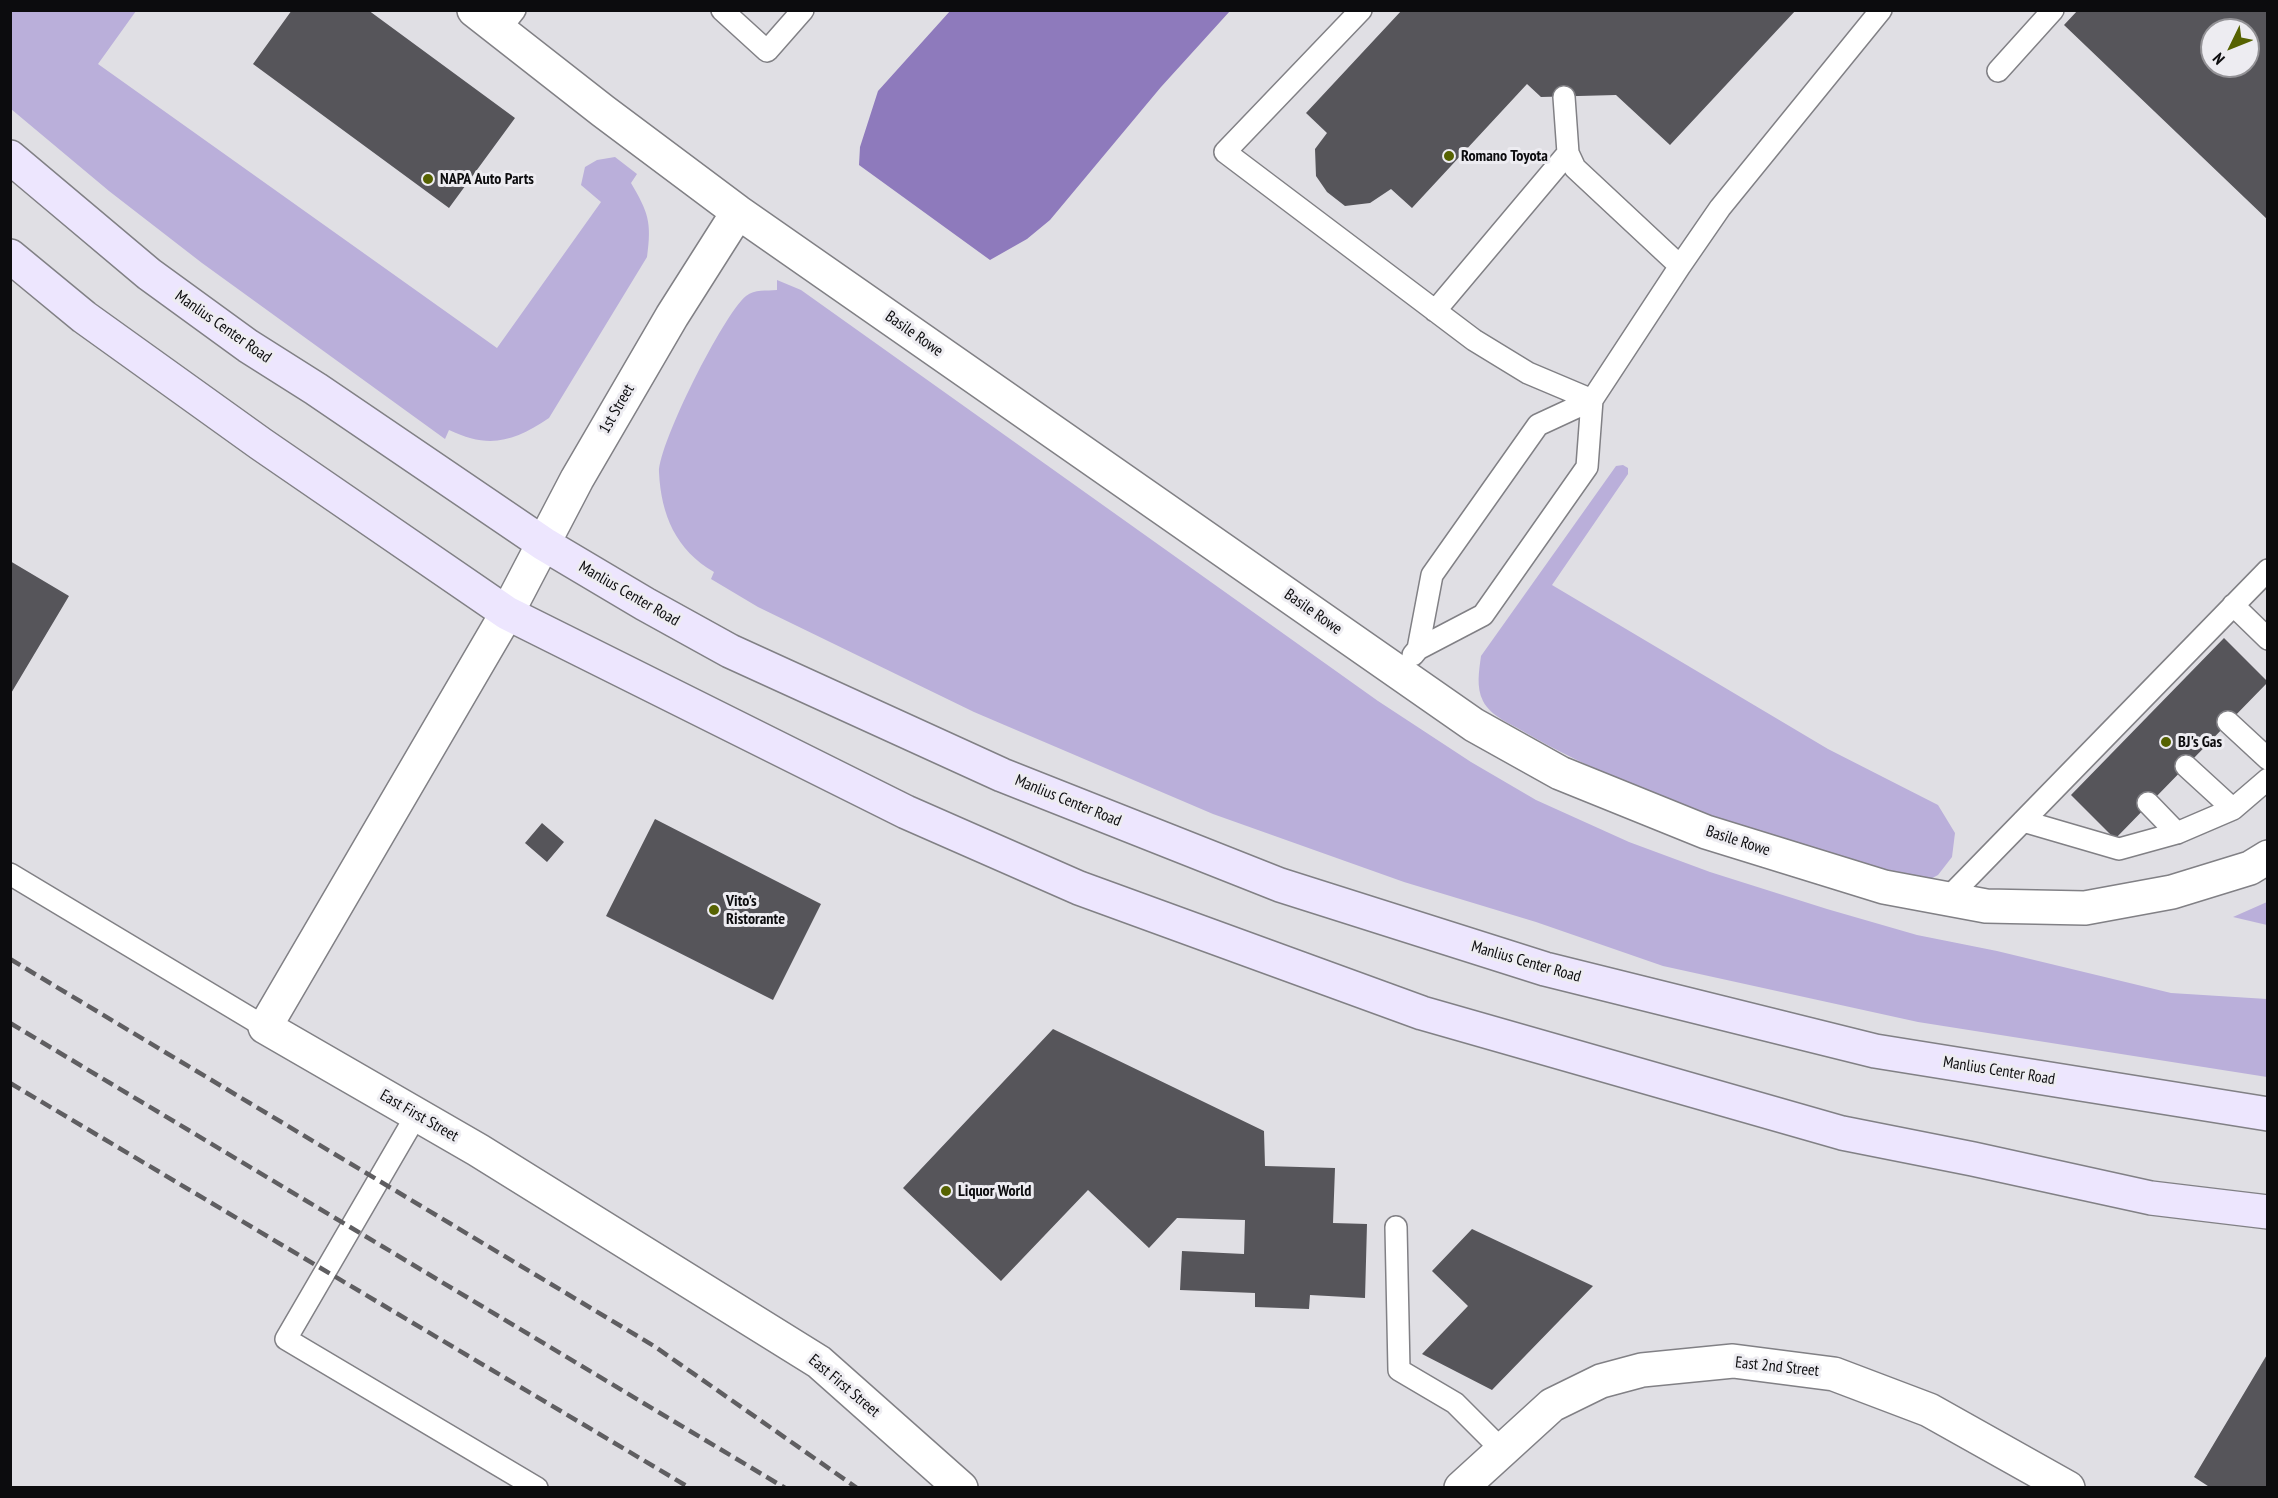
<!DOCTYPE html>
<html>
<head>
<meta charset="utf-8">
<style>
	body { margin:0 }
	#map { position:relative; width:2278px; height:1498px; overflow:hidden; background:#e0dfe4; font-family:"PT Sans Narrow",sans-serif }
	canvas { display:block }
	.frame { position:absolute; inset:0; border:12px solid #0c0c0e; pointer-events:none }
	.north { position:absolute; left:2200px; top:18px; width:60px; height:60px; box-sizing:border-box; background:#edecf1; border:2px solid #939296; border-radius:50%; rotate:227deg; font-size:16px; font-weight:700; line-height:24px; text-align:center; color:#0c0c0e }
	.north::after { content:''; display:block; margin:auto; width:21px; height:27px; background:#566201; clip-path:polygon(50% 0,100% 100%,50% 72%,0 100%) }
</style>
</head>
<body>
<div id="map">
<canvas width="2278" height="1498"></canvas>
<div class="frame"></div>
<div class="north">N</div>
</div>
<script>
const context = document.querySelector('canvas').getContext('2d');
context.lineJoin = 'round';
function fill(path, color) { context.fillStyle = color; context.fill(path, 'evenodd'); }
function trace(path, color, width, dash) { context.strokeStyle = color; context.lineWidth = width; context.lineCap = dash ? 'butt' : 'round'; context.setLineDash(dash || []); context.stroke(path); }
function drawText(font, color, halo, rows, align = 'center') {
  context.font = font + ' "PT Sans Narrow",sans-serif'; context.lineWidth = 6; context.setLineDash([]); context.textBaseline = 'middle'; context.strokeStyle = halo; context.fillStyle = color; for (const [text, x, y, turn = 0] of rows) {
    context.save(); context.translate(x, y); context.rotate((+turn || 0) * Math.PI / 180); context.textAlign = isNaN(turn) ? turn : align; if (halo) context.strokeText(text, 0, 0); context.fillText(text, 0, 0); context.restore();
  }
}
fill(new Path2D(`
	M10 11H136L98 64 497 348 601 202 581 185 585 167 597 160 615 157 637 174 631 183C648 212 652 222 647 257L549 418C513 442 489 449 449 430L445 439 202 263 109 191 11 109Z
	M777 280 801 290 1378 701 1471 762 1536 800 1629 842 1710 872 1827 909 1917 935 1997 951 2171 993 2267 999V1077L1918 1022 1663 966 1536 922 1404 882 1213 814 974 712 758 607 711 579 714 572C676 550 661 515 659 472 659 443 723 315 746 296 755 289 766 291 777 290Z
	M1623 465 1628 468V474L1552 585 1828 749 1938 805 1955 833 1952 857 1938 875 1921 884C1787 840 1649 804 1526 733 1512 724 1491 717 1483 701 1476 687 1479 671 1481 656L1616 466Z
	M2267 902V925L2233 917Z`), '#baafda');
fill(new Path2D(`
	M950 11V10L1230 11 1161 87 1050 220 1027 239 990 260 859 165 860 147 878 91Z`), '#8e7abc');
fill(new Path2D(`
	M292 10H368L515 118 449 208 253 64Z
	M1402 10H1796L1670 145 1616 95 1541 97 1527 84 1412 208 1391 189 1370 203 1345 206 1327 192 1316 176 1315 149 1327 133 1306 113Z
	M2078 10H2268V220L2064 25ZM2212 30H2248V66H2212Z
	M10 561 69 596 10 695Z
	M2224 638 2268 682 2115 839 2071 795Z
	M655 819 821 904 773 1000 606 916Z
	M542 823 564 842 547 862 525 843Z
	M1053 1029 1264 1131 1265 1166 1335 1168 1333 1223 1367 1224 1365 1298 1310 1295 1309 1309 1255 1307V1293L1180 1290 1182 1251 1244 1254 1245 1220 1177 1218 1149 1248 1088 1190 1001 1281 903 1188Z
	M1472 1229 1593 1286 1492 1390 1422 1354 1468 1306 1432 1271Z
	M2268 1353V1488H2211L2194 1477Z`), '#56555a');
const lane = new Path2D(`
	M722 10 767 51 803 10
	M1361 10 1225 152 1474 340 1528 373 1592 400
	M500 29 515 10
	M1998 71 2053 10
	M1564 97 1568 153 1575 168 1680 266
	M1435 311 1568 153
	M2233 605 2268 639
	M1418 649 1483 615 1587 467 1592 400 1680 266 1720 208 1881 10
	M1413 655 1418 649 1432 575 1538 425 1592 400
	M2228 722 2268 759
	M2186 766 2233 809
	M2148 803 2177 833
	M2023 821 2119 849 2177 833 2233 809 2268 779
	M10 874 265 1027
	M1948 898 2268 570
	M417 1114 286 1339 537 1488
	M1396 1227 1399 1370 1455 1403 1502 1450`);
const street = new Path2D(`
	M474 10 603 111 738 212 1474 725 1560 773 1706 832 1884 887 1986 906 2085 908 2172 892 2250 868 2268 857
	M738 212 672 316 577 479 507 613 265 1027 478 1150 819 1362 961 1488
	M1461 1488 1552 1405 1601 1381 1642 1370 1733 1361 1834 1374 1929 1410 2068 1488`);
const secondary = new Path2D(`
	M10 157 149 274 248 346 316 389 544 544 645 604 730 651 1002 775 1280 885 1545 969 1875 1051 2268 1114
	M10 256 84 317 261 444 507 613 906 812 1079 888 1422 1013 1842 1133 1973 1159 2151 1198 2268 1212`);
trace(lane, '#818085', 24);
trace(street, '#818085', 36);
trace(secondary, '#818085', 36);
trace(lane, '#fff', 21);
trace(street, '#fff', 33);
trace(secondary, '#ede6fe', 33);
trace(new Path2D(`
	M10 959 654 1346 857 1488
	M10 1023 785 1488
	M10 1083 690 1488`), '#5f5e61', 4.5, [12, 6]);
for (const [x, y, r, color] of [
	[1449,156,6,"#566201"],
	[428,179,6,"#566201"],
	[2166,742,6,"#566201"],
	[714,910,6,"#566201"],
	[946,1191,6,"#566201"]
]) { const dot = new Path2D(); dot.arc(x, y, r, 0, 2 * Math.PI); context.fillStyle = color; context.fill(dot); trace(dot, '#edecf1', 2); }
drawText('bold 16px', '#0c0c0e', '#edecf1', [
	["Romano Toyota",1461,156],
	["NAPA Auto Parts",440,179],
	["BJ's Gas",2178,742],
	["Vito's",726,901],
	["Ristorante",726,919],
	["Liquor World",958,1191]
], 'left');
drawText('16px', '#0c0c0e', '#edecf1', [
	["Manlius Center Road",223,327,35],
	["Basile Rowe",914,334,35],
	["1st Street",617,409,-60],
	["Manlius Center Road",629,594,30],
	["Basile Rowe",1313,612,35],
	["Manlius Center Road",1068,801,22],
	["Basile Rowe",1738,841,18],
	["Manlius Center Road",1526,962,16],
	["Manlius Center Road",1999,1071,9],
	["East First Street",419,1116,30],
	["East 2nd Street",1777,1367,6],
	["East First Street",844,1386,40]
]);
</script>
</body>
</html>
